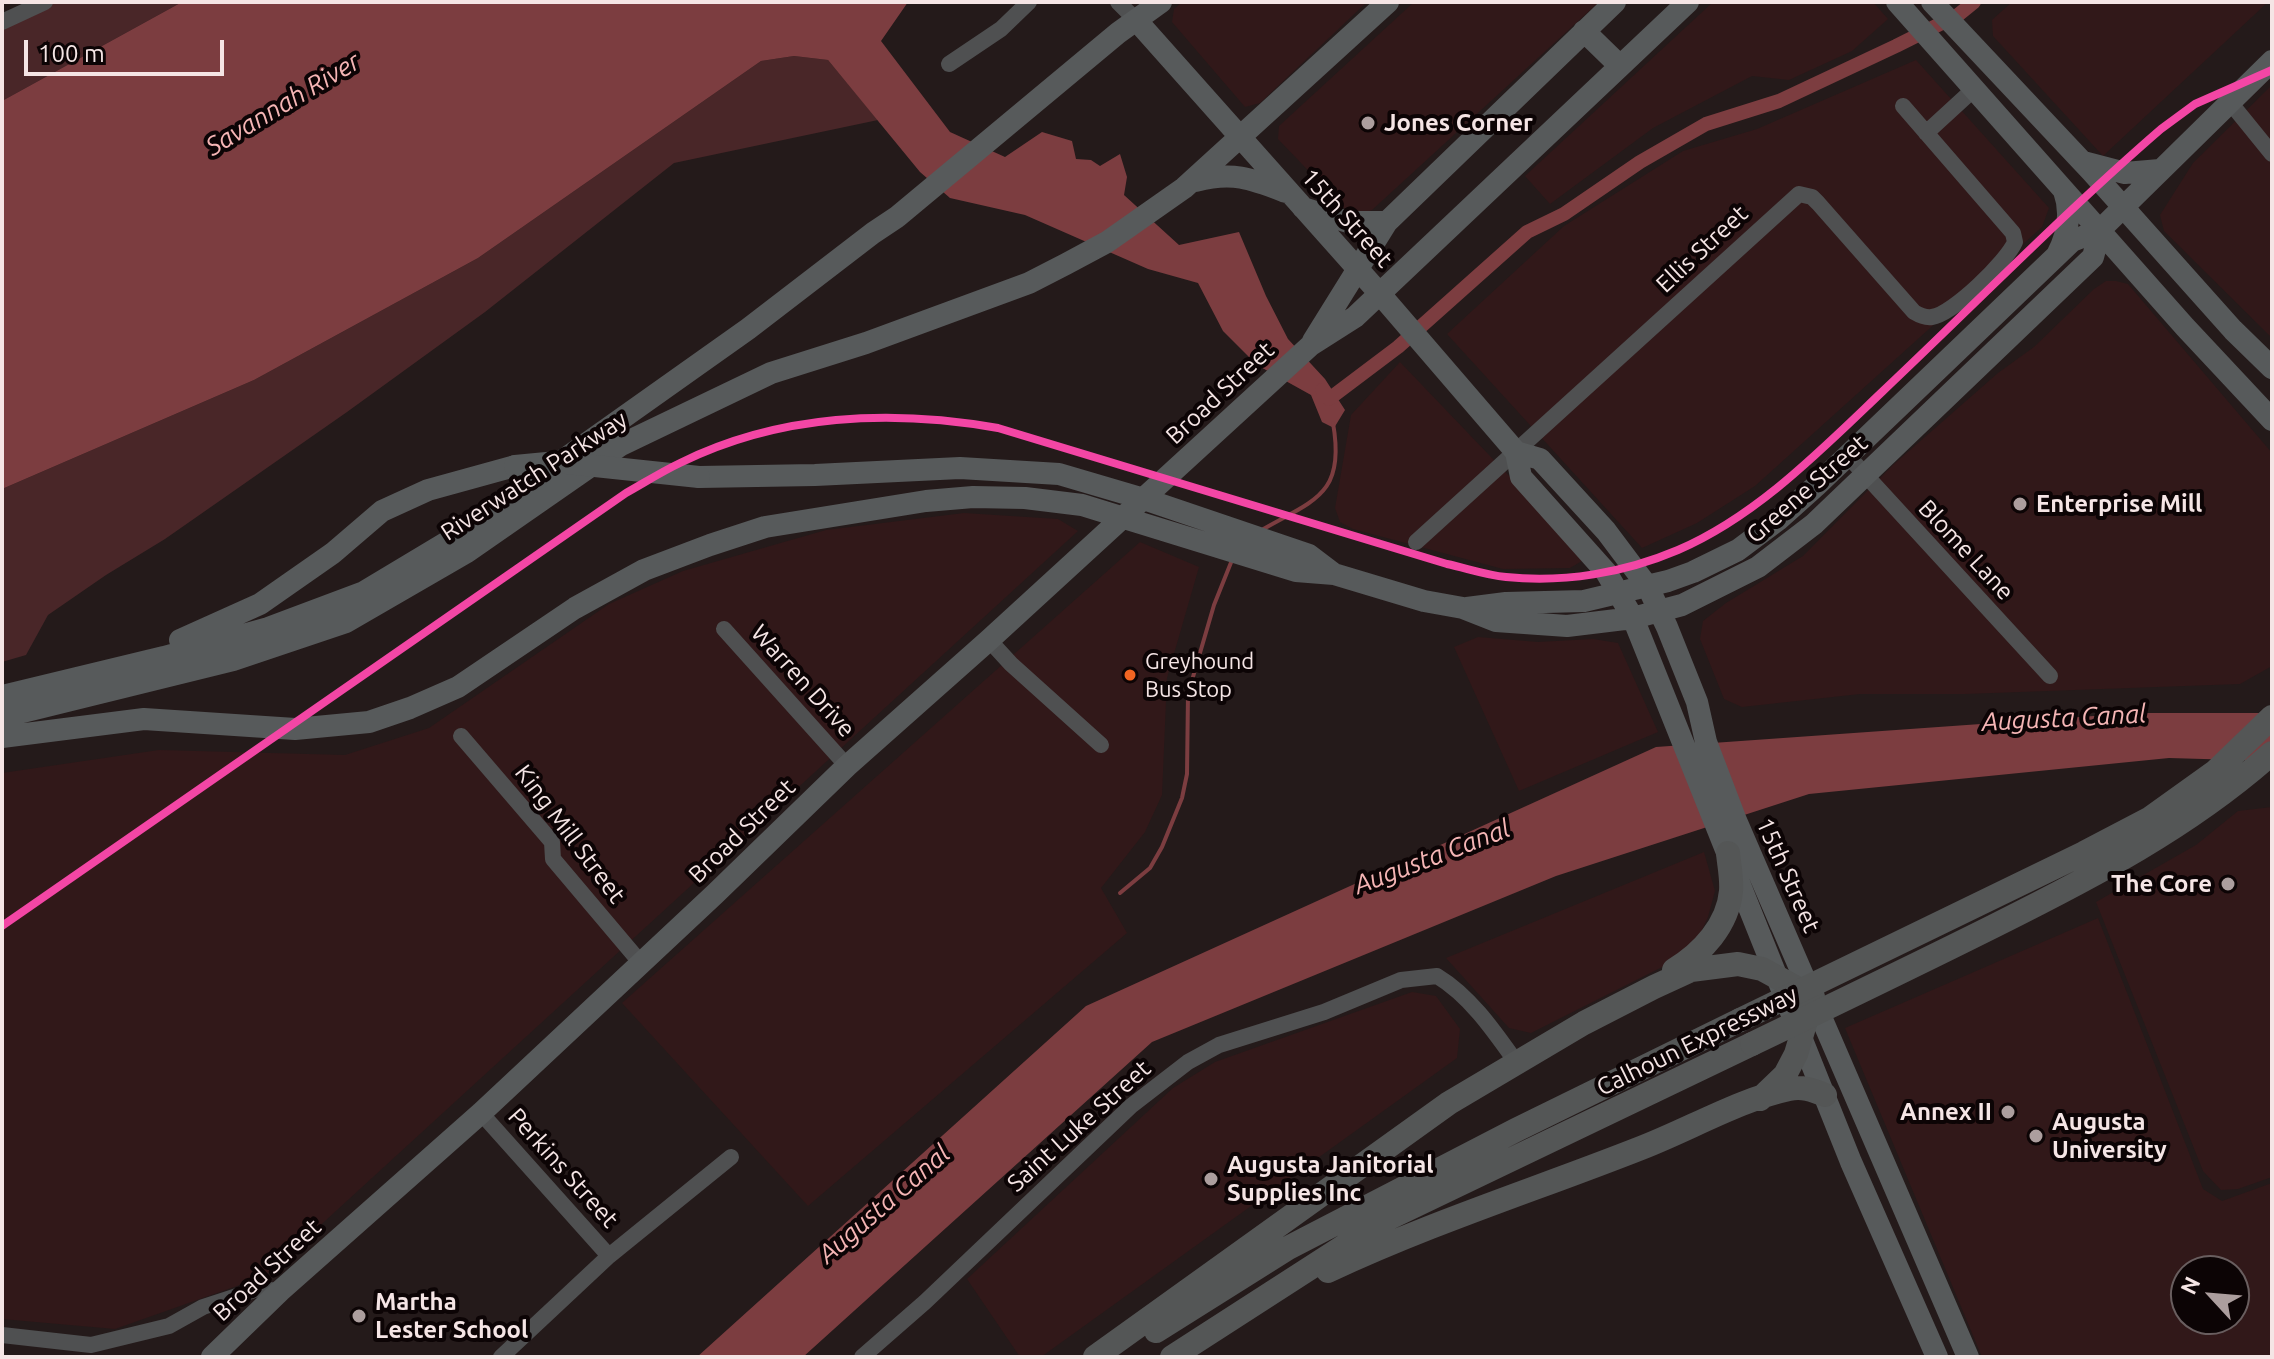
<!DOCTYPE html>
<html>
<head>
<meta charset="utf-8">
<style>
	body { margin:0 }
	#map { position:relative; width:2274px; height:1359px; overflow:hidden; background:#241a1a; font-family:Ubuntu,sans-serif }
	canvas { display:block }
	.frame { position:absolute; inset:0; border:4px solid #f5e5e5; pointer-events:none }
	.north { position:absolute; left:2170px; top:1255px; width:80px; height:80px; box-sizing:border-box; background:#0c0405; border:2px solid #695e5f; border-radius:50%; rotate:296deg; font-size:22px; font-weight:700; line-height:32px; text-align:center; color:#f5e5e5 }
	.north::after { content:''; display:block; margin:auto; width:28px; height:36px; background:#ac9e9e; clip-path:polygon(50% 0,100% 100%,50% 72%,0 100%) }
	.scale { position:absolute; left:24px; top:40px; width:200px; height:36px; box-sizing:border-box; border:4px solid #f5e5e5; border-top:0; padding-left:10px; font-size:24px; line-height:28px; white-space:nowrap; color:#f5e5e5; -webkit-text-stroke:6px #0c0405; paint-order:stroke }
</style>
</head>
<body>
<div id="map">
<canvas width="2274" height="1359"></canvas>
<div class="frame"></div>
<div class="north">N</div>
<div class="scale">100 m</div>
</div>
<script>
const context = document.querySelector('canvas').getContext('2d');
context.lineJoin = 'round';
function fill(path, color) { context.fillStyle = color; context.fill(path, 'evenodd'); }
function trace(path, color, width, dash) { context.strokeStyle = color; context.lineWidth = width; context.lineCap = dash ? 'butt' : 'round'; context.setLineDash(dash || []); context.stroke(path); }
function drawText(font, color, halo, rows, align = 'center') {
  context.font = font + ' Ubuntu,sans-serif'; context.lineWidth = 8; context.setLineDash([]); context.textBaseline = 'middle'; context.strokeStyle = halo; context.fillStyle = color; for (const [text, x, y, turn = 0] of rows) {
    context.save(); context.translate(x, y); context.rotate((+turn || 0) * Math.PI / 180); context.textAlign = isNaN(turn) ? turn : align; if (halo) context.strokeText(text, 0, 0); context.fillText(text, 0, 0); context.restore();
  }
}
fill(new Path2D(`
	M1182 2H1367L1260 103 1245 107 1172 22 1174 9Z
	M1414 2H1599L1372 210 1355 216 1345 209 1278 139 1279 126Z
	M1713 2H1873L1888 19 1852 51 1789 80 1752 76 1653 128 1550 204 1525 176Z
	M2012 2H2268L2103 156 1993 36 1992 20Z
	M1916 60 2049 208 2042 227 1755 486 1697 523 1642 548 1447 334 1564 226 1683 151 1757 129Z
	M2272 85V338L2164 231 2160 215 2193 163Z
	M2106 281H2116L2128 284 2272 453V666L2240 684 1965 694H1860L1742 707 1724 699 1700 639 1703 621 1726 603 1803 556 1893 465 1998 373 2034 347 2094 289Z
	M1400 362 1512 479 1582 561 1570 568 1503 569 1353 529 1340 522 1335 508 1351 415Z
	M964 513 1058 519 1078 531 265 1276 115 1329 2 1319V773L159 750 345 755 429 728 609 604 683 571 826 530Z
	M1140 542 1199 567 1167 678 1162 795 1145 832 1101 888 1127 933 808 1206 622 1003Z
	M1478 637 1538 642 1593 639 1618 643 1658 732 1519 791 1454 647Z
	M2272 807V1177L2238 1189 2221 1190 2203 1171 2096 902 2196 845 2238 811Z
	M1704 852 1715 891 1708 917 1698 939 1676 960 1531 1033 1509 1028 1446 958Z
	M2098 918 2203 1189 2222 1201 2272 1183V1357H1982L1845 1028ZM2186 1271H2234V1319H2186Z
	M1412 992 1436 996 1460 1029 1457 1058 1041 1357H1020L967 1279 1173 1088 1215 1062Z`), '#311819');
fill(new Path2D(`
	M45 2H182L2 101V22Z
	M794 56 828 60 878 120 674 163 485 312 347 412 165 539 106 575 48 615 26 655 2 662V489L254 380 478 258 761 61Z`), '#492628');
fill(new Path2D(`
	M182 2H908L881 41 950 132 1005 157 1042 132 1072 141 1076 159 1091 160 1100 166 1120 154 1127 177 1124 195 1179 245 1239 232 1266 296 1288 339 1325 379 1345 410 1334 428 1322 422 1311 395 1257 365 1223 331 1198 283 1148 269 1025 215 950 198 920 172 828 60 794 56 761 61 478 258 254 380 2 489V101Z
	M2136 713H2272V761L2169 758 1809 794 1556 876 1152 1042 803 1357H697L1086 1006 1656 747Z`), '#7c3d40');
trace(new Path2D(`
	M1260 531C1313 500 1346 496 1333 423
	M1120 893 1150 868 1162 847 1182 798 1187 774 1188 694 1214 605 1232 560`), '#7c3d40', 4);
trace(new Path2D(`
	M1322 390 1329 399 1398 347 1527 232 1564 214 1640 162 1706 124 1779 101 1896 46 1958 15 1974 2`), '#7c3d40', 14);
trace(new Path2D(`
	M1118 2 1137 21
	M2 22 45 2
	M949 64 1001 29 1029 2
	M2229 101 2272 154
	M1926 133 1974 89
	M1848 456 2050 676
	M1416 542 1799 194 1812 197 1818 203 1914 312C1919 315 1925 318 1932 317 1953 314 2007 261 2015 242L2013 233 1903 106
	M724 629 847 766
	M989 640 1011 664 1101 745
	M461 736 552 842 553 859 640 962
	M481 1113 609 1256
	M2 1335 91 1345 169 1326 203 1307 258 1289 280 1291
	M501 1357 609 1256 731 1157
	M862 1357 925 1302 1131 1106 1188 1062 1219 1045 1324 1012 1401 980 1437 976C1470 996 1494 1031 1516 1062`), '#4f5051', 16);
trace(new Path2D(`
	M1897 2 2185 327 2272 420
	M1932 2 2091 171 2233 330 2272 368
	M1137 21 1380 294 1516 452 1521 477 1606 572 1633 618 1851 1162 1937 1357
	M1584 31 1620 66
	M2083 162 2125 173 2160 170
	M1196 181C1233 171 1252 179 1286 192
	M1303 208 1348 222H1387
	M2057 255C2068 234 2072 213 2064 191
	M1313 341 1387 222 1615 2
	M1516 452 1540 459 1606 531 1648 587 1667 627 1697 702 1706 742 1735 818 1968 1357
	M699 477 815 475 960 468 1059 474 1144 499 1309 555 1334 574
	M1467 608 1506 603 1584 601 1668 581 1693 572 1738 550 1778 520 1817 485 2072 241 2100 230 2272 61
	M180 640 260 604 333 553 382 511 428 490 515 466
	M2 696 164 657 268 628 364 592 449 541 748 329 873 233 897 217 1118 33 1161 2
	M2 717 233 660 346 622 467 552 621 445 771 373 866 343 1029 283 1066 264 1107 242 1184 188 1388 2
	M2 737 144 719 295 729 369 722 410 708 458 687 575 608 644 570 710 545 765 527 926 501 973 497 1025 498 1082 505 1296 571 1334 574 1424 601 1463 608 1496 621 1567 626 1633 618 1682 605 1758 567 1814 524 2093 257 2100 230
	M212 1357 280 1291 481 1113 715 894 847 766 989 640 1311 345 1355 317 1688 2`), '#575a5b', 22);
trace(new Path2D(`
	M1674 970C1702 953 1728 925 1731 891 1732 878 1729 865 1728 853
	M1328 1271C1430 1223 1537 1189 1641 1148 1688 1130 1741 1099 1789 1089 1802 1086 1813 1090 1825 1095
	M1156 1331 1288 1248 1516 1130 1740 1020
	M1095 1357 1449 1103 1584 1023 1654 987 1691 970 1738 964 1762 969 1813 997 1796 1054 1785 1075 1760 1099
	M1172 1357 1383 1221 1752 1044`), '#545656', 24);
trace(new Path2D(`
	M515 466 557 462 699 477`), '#575a5b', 22);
trace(new Path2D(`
	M1740 1020 2084 853 2149 819 2216 771 2272 717
	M1752 1044C1833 1005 1914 966 1994 926 2092 877 2189 827 2272 753`), '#545656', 24);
trace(new Path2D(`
	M2 926 626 493C644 483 661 472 680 463 779 414 891 409 998 428L1447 564C1466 568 1486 575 1506 577 1564 583 1624 573 1678 550 1757 516 1821 450 1883 391 1975 304 2065 212 2161 129L2195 104 2272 70`), '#f346a5', 8);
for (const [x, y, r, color] of [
	[1368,123,8,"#ac9e9e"],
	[2020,504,8,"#ac9e9e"],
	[1130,675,7,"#f26522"],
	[2228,884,8,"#ac9e9e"],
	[2008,1112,8,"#ac9e9e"],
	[2036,1136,8,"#ac9e9e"],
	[1211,1179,8,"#ac9e9e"],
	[359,1316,8,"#ac9e9e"]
]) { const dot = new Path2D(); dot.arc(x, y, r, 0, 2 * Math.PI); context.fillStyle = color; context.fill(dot); trace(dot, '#0c0405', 3); }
drawText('22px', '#f5e5e5', '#0c0405', [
	["Greyhound",1145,662],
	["Bus Stop",1145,690]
], 'left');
drawText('bold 24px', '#f5e5e5', '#0c0405', [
	["Jones Corner",1384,123],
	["Enterprise Mill",2036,504],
	["The Core",2212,884,"right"],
	["Annex II",1992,1112,"right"],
	["Augusta",2052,1122],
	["University",2052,1150],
	["Augusta Janitorial",1227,1165],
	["Supplies Inc",1227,1193],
	["Martha",375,1302],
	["Lester School",375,1330]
], 'left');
drawText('24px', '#f5e5e5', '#0c0405', [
	["15th Street",1347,218,48],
	["Ellis Street",1702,249,-43],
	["Broad Street",1220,393,-43],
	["Riverwatch Parkway",534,476,-33],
	["Greene Street",1807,489,-41],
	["Blome Lane",1966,550,47],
	["Warren Drive",803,681,48],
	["Broad Street",742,831,-44],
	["King Mill Street",570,834,53],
	["15th Street",1788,875,66],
	["Calhoun Expressway",1697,1041,-26],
	["Saint Luke Street",1079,1126,-42],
	["Perkins Street",563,1168,48],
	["Broad Street",267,1270,-43]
]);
drawText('italic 26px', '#f5b5b5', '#0c0405', [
	["Savannah River",283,104,-31],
	["Augusta Canal",2064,718,-3],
	["Augusta Canal",1432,857,-21],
	["Augusta Canal",884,1204,-41]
]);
</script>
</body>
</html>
